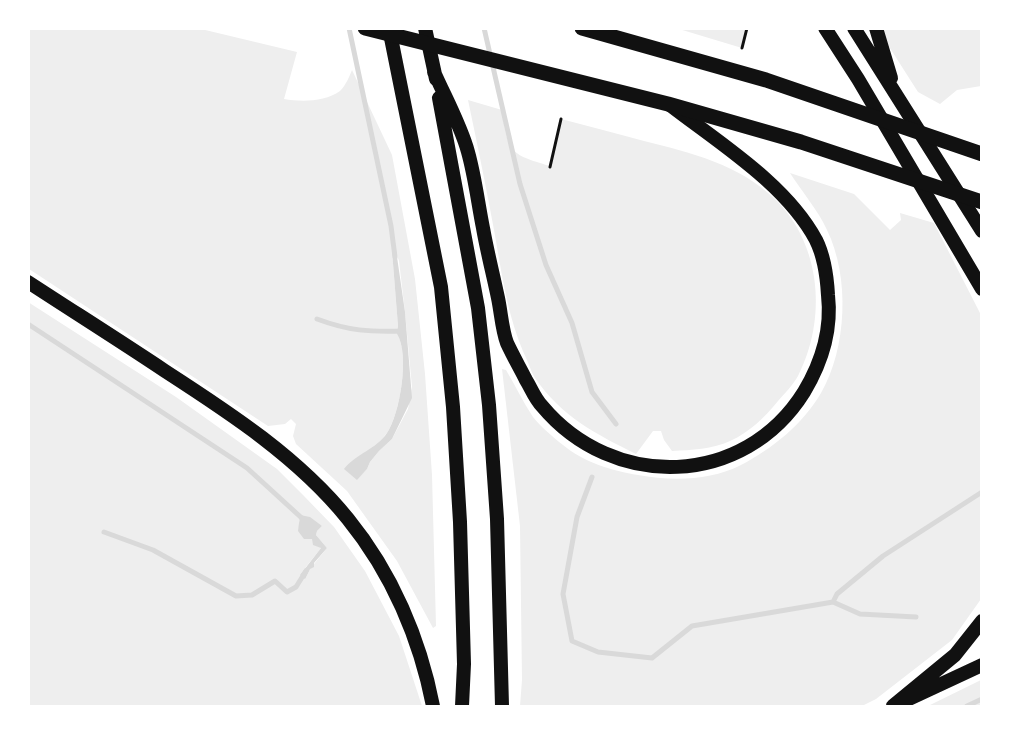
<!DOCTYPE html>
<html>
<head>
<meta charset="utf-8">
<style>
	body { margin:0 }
	#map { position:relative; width:1010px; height:735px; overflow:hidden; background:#fff; font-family:"Alegreya Sans",sans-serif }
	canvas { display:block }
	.frame { position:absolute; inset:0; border:30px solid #fff; pointer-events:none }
</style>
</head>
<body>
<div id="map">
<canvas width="1010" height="735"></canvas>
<div class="frame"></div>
</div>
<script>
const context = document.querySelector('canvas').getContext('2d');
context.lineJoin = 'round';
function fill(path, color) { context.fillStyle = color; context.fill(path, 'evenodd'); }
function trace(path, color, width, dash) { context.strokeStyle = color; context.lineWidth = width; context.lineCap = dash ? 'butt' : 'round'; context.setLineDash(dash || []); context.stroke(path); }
fill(new Path2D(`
	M28 29H201L297 52 284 99C301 102 325 102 340 91 346 85 349 77 352 70L392 155 415 279 425 374 432 475 436 626 433 628 397 561 347 491 296 444 293 436 296 424 291 419 285 424 268 426 29 269ZM395 250 399 261 405 312 412 387 408 409 392 439 379 451 370 462 367 469 357 479 345 469C357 456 376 448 387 433 400 413 410 354 397 334L398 326 392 251Z
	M679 29H747L742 48Z
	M883 29H981V86L957 90 940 104 918 92 888 45Z
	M468 100 502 110C508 152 509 154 550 166L561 119C589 126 617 134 644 141 692 153 738 164 775 199 822 245 827 320 798 376 793 385 785 393 778 401 764 418 750 432 730 441 713 449 691 450 672 451L664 440 661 431H653L636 454C596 434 562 417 535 378 531 372 529 364 526 358 507 316 502 274 494 230 486 186 477 143 468 100Z
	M790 173 854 194 890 230 901 220 900 213 934 223 981 315V599L952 640 876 699 862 706H520L522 680 520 526 502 369 506 370C515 385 523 402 533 417 541 427 553 437 563 445 583 462 613 471 638 475 671 481 710 481 741 465 772 449 803 424 821 393 847 348 850 277 827 230 818 210 802 192 790 173Z
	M28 302 176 397 277 469 304 496 334 527 365 571 399 636 422 706H29ZM299 520 322 526 317 531 316 535 327 548 314 564 305 568 321 548 299 526Z
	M981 680V706H928Z`), '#eee');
fill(new Path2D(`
	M396 250 405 312 412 398 392 439 379 451 370 462 367 469 357 480 344 469C356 454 376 449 387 433 400 414 410 354 397 334L398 326 392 251Z
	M300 515 310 517 322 526 317 531 316 535 327 548 314 563V567L310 569 305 579 300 575 321 548 313 545 312 539H304L298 531Z`), '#d9d9d9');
trace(new Path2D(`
	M349 28 391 226 395 257
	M484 28 520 184 546 265 572 323 592 392 616 424
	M317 319C349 331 369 332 403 331
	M28 324 247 468 305 521
	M592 477 577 517 563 594 572 641 598 652 652 658 692 626 833 602 860 614 916 617
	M104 532 153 550 236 596 252 595 275 581 287 592 296 587 306 571
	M833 602 837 594 883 556 982 492
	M967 706 982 699`), '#d9d9d9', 5);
trace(new Path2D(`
	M742 48 747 28
	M550 167 561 119`), '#111', 3);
trace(new Path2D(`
	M425 28 436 79
	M854 28 982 231
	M876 28 891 78
	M434 72C445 97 461 126 468 152 475 177 478 203 483 228 487 251 493 274 498 298 501 312 502 330 507 343 513 356 520 368 526 380 531 388 535 399 542 406 613 491 744 488 804 392 822 362 832 330 828 295 827 277 824 256 816 240 786 184 719 143 670 105
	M439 98 478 308 489 405 497 519 502 706`), '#111', 14);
trace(new Path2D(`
	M389 28 441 287 453 407 460 522 464 664 462 706
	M825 28 858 79 982 289
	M28 282C74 312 120 341 165 371 230 413 299 458 348 519 392 573 420 639 433 706
	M909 699 982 665
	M893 706 955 655 982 621`), '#111', 14);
trace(new Path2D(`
	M365 28 668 104 801 142 982 202
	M582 28 766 80 982 154`), '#111', 15);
</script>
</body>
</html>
